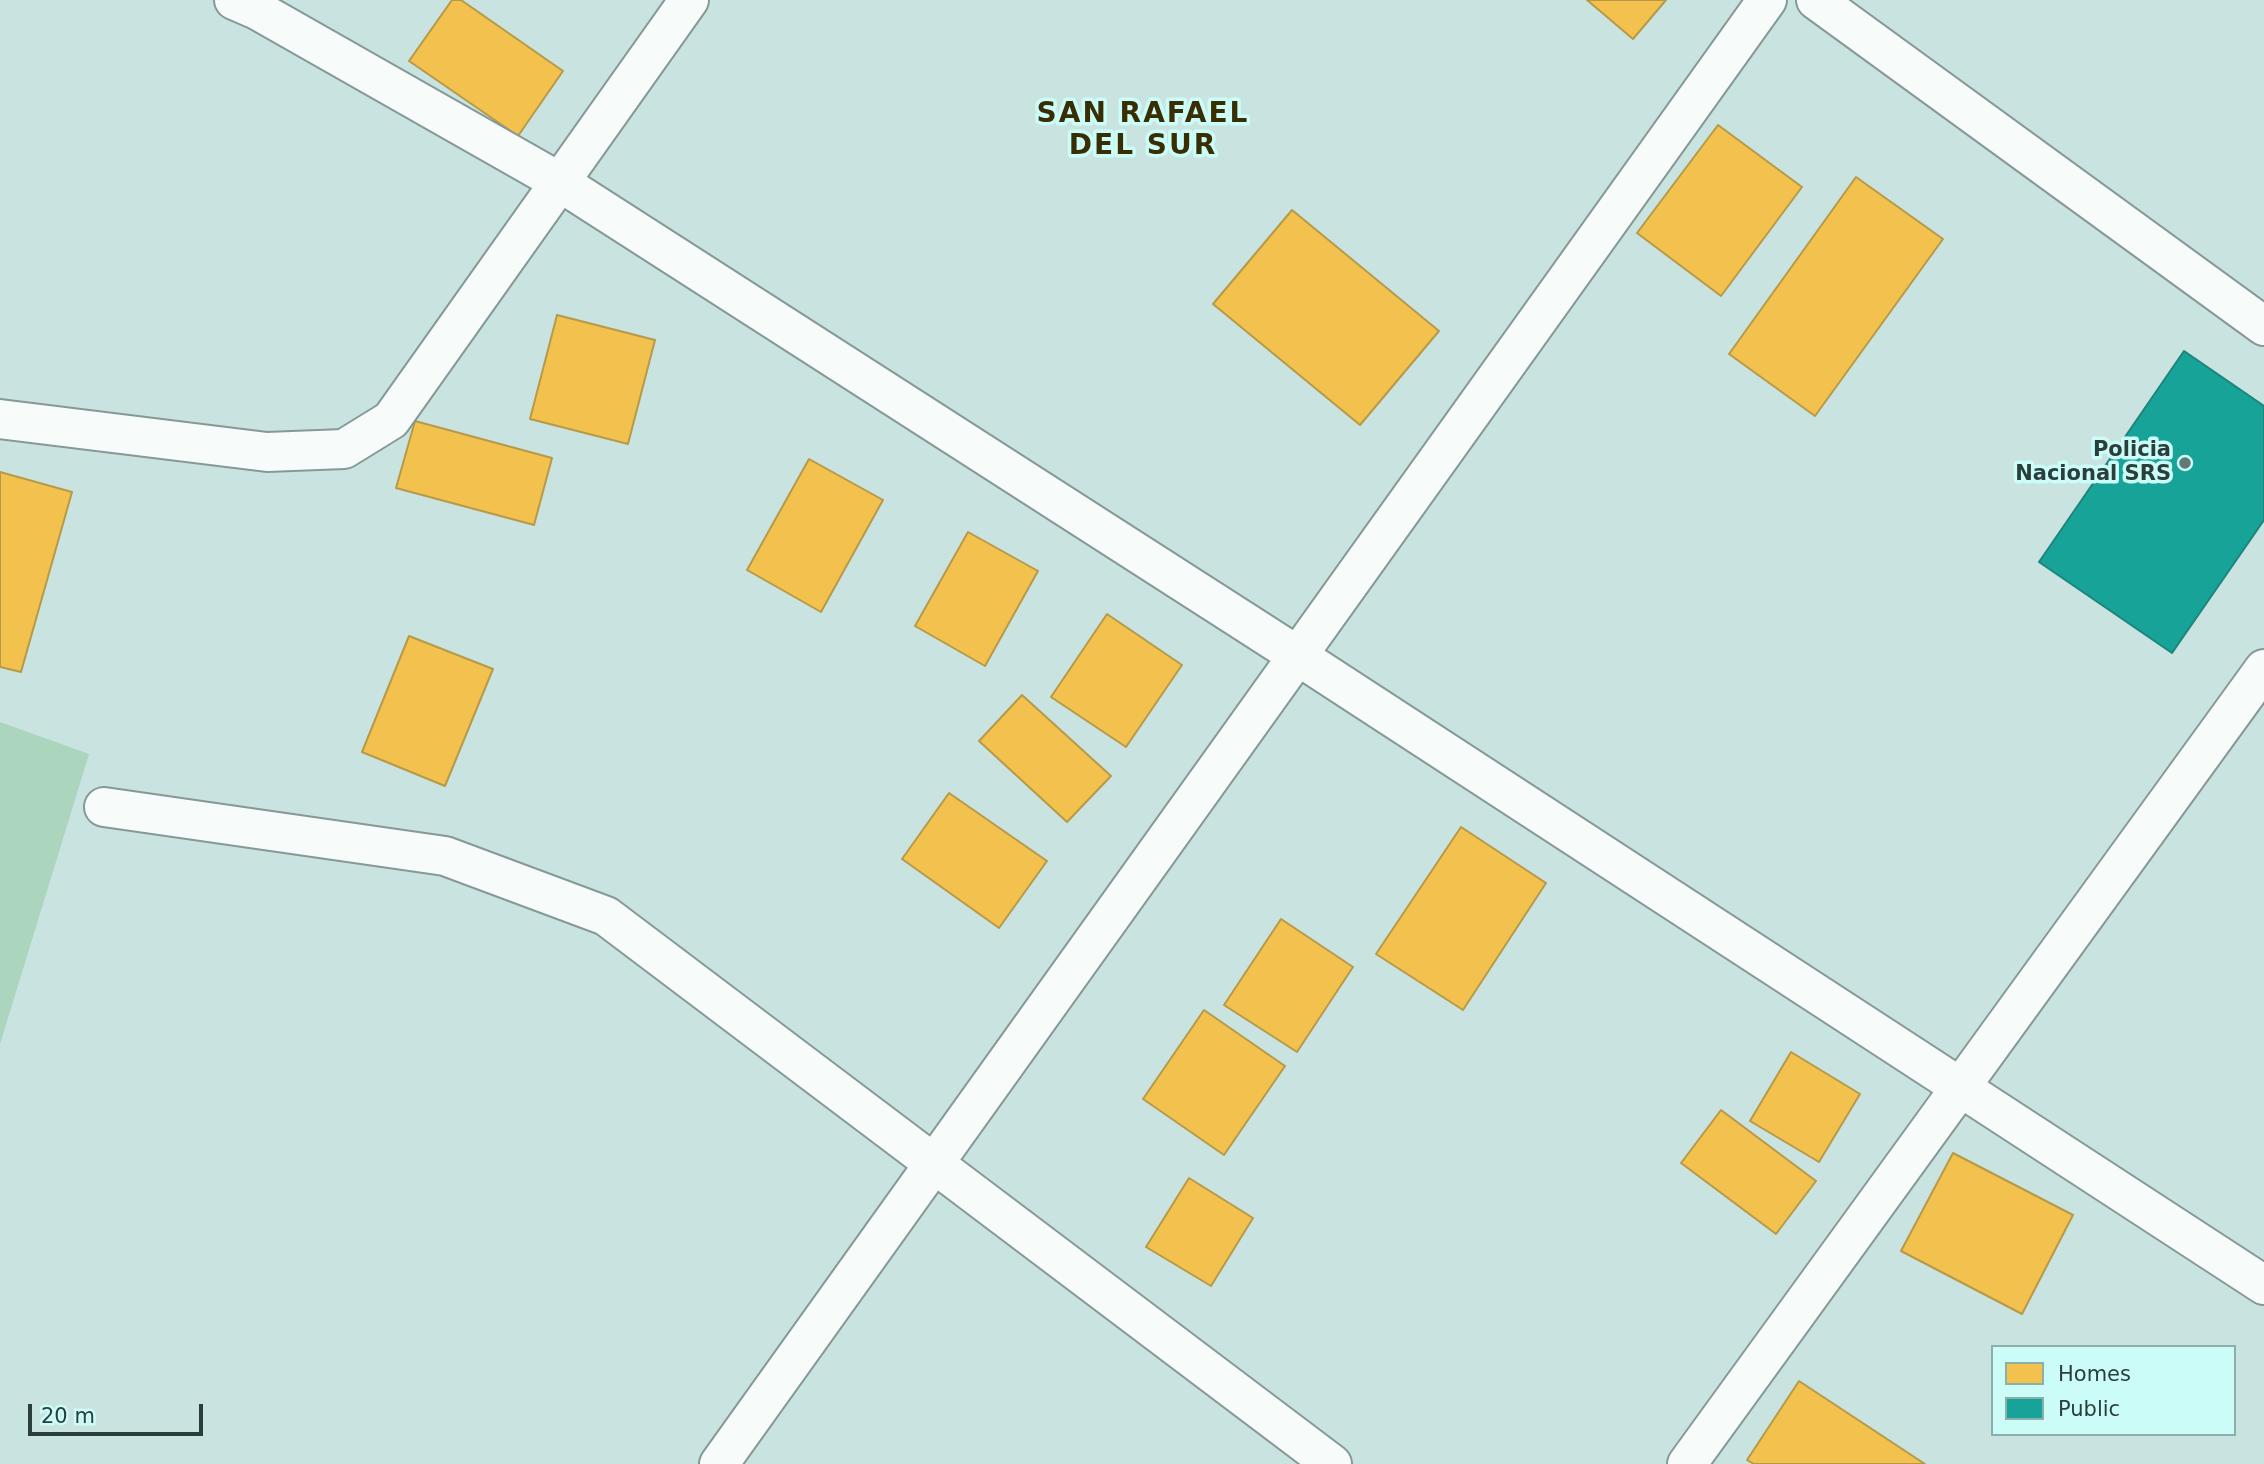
<!DOCTYPE html>
<html>
<head>
<meta charset="utf-8">
<style>
	body { margin:0 }
	#map { position:relative; width:2264px; height:1464px; overflow:hidden; background:#c9e3e1; font-family:"DejaVu Sans",sans-serif }
	canvas { display:block }
	.legend { position:absolute; left:1991px; top:1345px; width:245px; height:91px; box-sizing:border-box; background:#cbfcf7; border:2px solid #8bb0ac; margin:0; padding:9px 12px; list-style:none; font-size:21px; color:#2a3e3c }
	.legend li { display:flex; align-items:center; gap:14px; height:35px }
	.legend b { width:35px; border:2px solid #8bb0ac }
	.scale { position:absolute; left:28px; top:1404px; width:175px; height:32px; box-sizing:border-box; border:4px solid #2a3e3c; border-top:0; padding-left:9px; font-size:21px; line-height:24px; white-space:nowrap; color:#2a3e3c; -webkit-text-stroke:5px #cbfcf7; paint-order:stroke }
</style>
</head>
<body>
<div id="map">
<canvas width="2264" height="1464"></canvas>
<ul class="legend">
<li><b style="height:19px;background:#f2c14e"></b>Homes</li>
<li><b style="height:19px;background:#17a398"></b>Public</li>
</ul>
<div class="scale">20 m</div>
</div>
<script>
const context = document.querySelector('canvas').getContext('2d');
context.lineJoin = 'round';
function fill(path, color) { context.fillStyle = color; context.fill(path, 'evenodd'); }
function trace(path, color, width, dash) { context.strokeStyle = color; context.lineWidth = width; context.lineCap = dash ? 'butt' : 'round'; context.setLineDash(dash || []); context.stroke(path); }
function drawText(font, color, halo, rows, align = 'center') {
  context.font = font + ' "DejaVu Sans",sans-serif'; context.lineWidth = 7; context.setLineDash([]); context.textBaseline = 'middle'; context.strokeStyle = halo; context.fillStyle = color; for (const [text, x, y, turn = 0] of rows) {
    context.save(); context.translate(x, y); context.rotate((+turn || 0) * Math.PI / 180); context.textAlign = isNaN(turn) ? turn : align; if (halo) context.strokeText(text, 0, 0); context.fillText(text, 0, 0); context.restore();
  }
}
fill(new Path2D(`
	M0 722 89 754 0 1044Z`), '#abd5bc');
const homes = new Path2D(`
	M452 0H461L563 71 518 136 409 61Z
	M1587 0H1666L1633 39Z
	M1718 125 1802 187 1721 296 1637 233Z
	M1856 177 1943 239 1815 416 1729 354Z
	M1292 210 1439 331 1360 425 1213 304Z
	M557 315 655 340 628 444 530 419Z
	M415 421 552 458 534 525 396 488Z
	M809 459 883 500 821 612 747 570Z
	M0 472 72 492 21 672 0 667Z
	M968 532 1038 571 985 666 915 626Z
	M1107 614 1182 665 1126 747 1051 697Z
	M409 636 493 669 445 786 362 752Z
	M1022 695 1111 776 1067 822 979 741Z
	M949 793 1047 861 999 928 902 859Z
	M1461 827 1546 883 1463 1010 1376 954Z
	M1281 919 1353 967 1297 1052 1224 1005Z
	M1204 1010 1285 1066 1224 1155 1143 1099Z
	M1791 1052 1860 1094 1819 1162 1750 1121Z
	M1721 1110 1816 1181 1776 1234 1681 1163Z
	M1953 1153 2073 1215 2022 1314 1901 1251Z
	M1189 1178 1253 1218 1211 1286 1146 1247Z
	M1799 1381 1925 1464H1754L1747 1460Z`);
fill(homes, '#f2c14e');
trace(homes, '#b69a49', 2);
const public = new Path2D(`
	M2184 351 2264 406V520L2172 653 2039 562Z`);
fill(public, '#17a398');
trace(public, '#1d857c', 2);
const minor = new Path2D(`
	M234 0 257 10 558 181 1298 656 2264 1285
	M1816 0 2264 326
	M0 419 267 452 344 449 391 420 689 0
	M104 807 445 856 606 916 1332 1464
	M719 1464 1767 0
	M1687 1464 2264 669`);
trace(minor, '#859997', 42);
trace(minor, '#f7fbfa', 38);
for (const [x, y, r, color] of [
	[2185,463,7,"#627876"]
]) { const dot = new Path2D(); dot.arc(x, y, r, 0, 2 * Math.PI); context.fillStyle = color; context.fill(dot); trace(dot, '#cbfcf7', 2.5); }
drawText('bold 21px', '#2a3e3c', '#cbfcf7', [
	["Policia",2171,451],
	["Nacional SRS",2171,475]
], 'right');
context.letterSpacing = '2px';
drawText('bold 28px', '#392e03', '#cbfcf7', [
	["SAN RAFAEL",1143,115],
	["DEL SUR",1143,147]
]);
context.letterSpacing = '0px';
</script>
</body>
</html>
